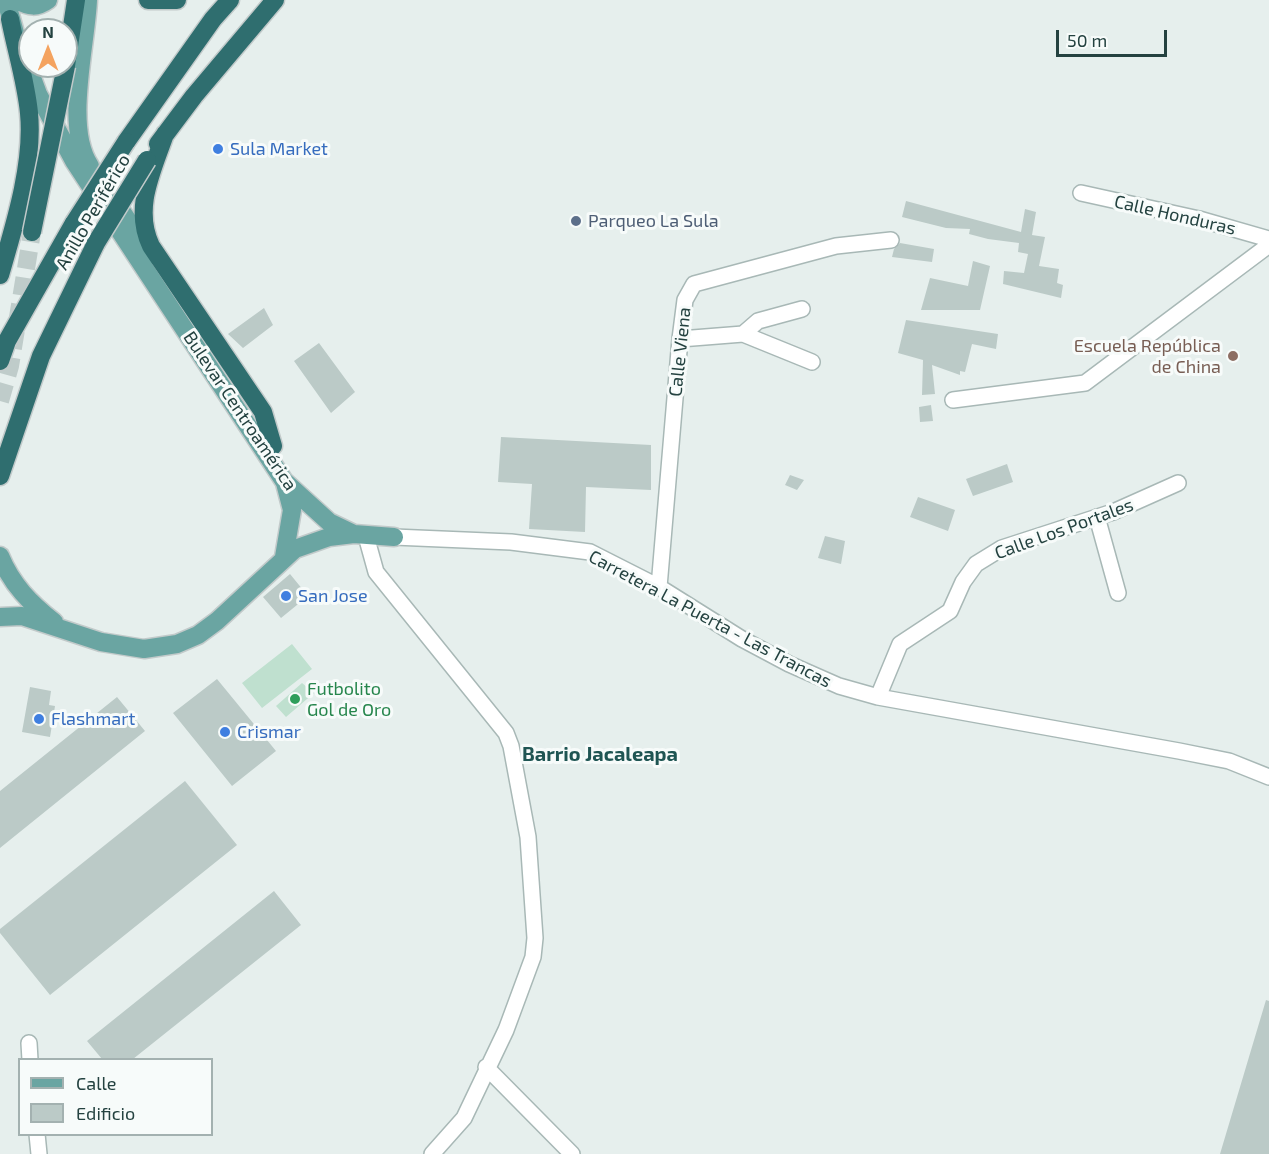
<!DOCTYPE html>
<html>
<head>
<meta charset="utf-8">
<style>
	body { margin:0 }
	#map { position:relative; width:1269px; height:1154px; overflow:hidden; background:#e6efed; font-family:"Exo 2",sans-serif }
	canvas { display:block }
	.legend { position:absolute; left:18px; top:1058px; width:195px; height:78px; box-sizing:border-box; background:#f7fbfa; border:2px solid #a3b1b0; margin:0; padding:8px 10px; list-style:none; font-size:18px; color:#244240 }
	.legend li { display:flex; align-items:center; gap:12px; height:30px }
	.legend b { width:30px; border:2px solid #a3b1b0 }
	.north { position:absolute; left:18px; top:18px; width:60px; height:60px; box-sizing:border-box; background:#f7fbfa; border:2px solid #a3b1b0; border-radius:50%; rotate:0deg; font-size:16px; font-weight:700; line-height:24px; text-align:center; color:#244240 }
	.north::after { content:''; display:block; margin:auto; width:21px; height:27px; background:#f4a35f; clip-path:polygon(50% 0,100% 100%,50% 72%,0 100%) }
	.scale { position:absolute; left:1056px; top:30px; width:111px; height:27px; box-sizing:border-box; border:3px solid #244240; border-top:0; padding-left:8px; font-size:18px; line-height:21px; white-space:nowrap; color:#244240; -webkit-text-stroke:4px #f7fbfa; paint-order:stroke }
</style>
</head>
<body>
<div id="map">
<canvas width="1269" height="1154"></canvas>
<ul class="legend">
<li><b style="height:8px;background:#6aa5a2"></b>Calle</li>
<li><b style="height:16px;background:#bbcac7"></b>Edificio</li>
</ul>
<div class="north">N</div>
<div class="scale">50 m</div>
</div>
<script>
const context = document.querySelector('canvas').getContext('2d');
context.lineJoin = 'round';
function fill(path, color) { context.fillStyle = color; context.fill(path, 'evenodd'); }
function trace(path, color, width, dash) { context.strokeStyle = color; context.lineWidth = width; context.lineCap = dash ? 'butt' : 'round'; context.setLineDash(dash || []); context.stroke(path); }
function drawText(font, color, halo, rows, align = 'center') {
  context.font = font + ' "Exo 2",sans-serif'; context.lineWidth = 6; context.setLineDash([]); context.textBaseline = 'middle'; context.strokeStyle = halo; context.fillStyle = color; for (const [text, x, y, turn = 0] of rows) {
    context.save(); context.translate(x, y); context.rotate((+turn || 0) * Math.PI / 180); context.textAlign = isNaN(turn) ? turn : align; if (halo) context.strokeText(text, 0, 0); context.fillText(text, 0, 0); context.restore();
  }
}
fill(new Path2D(`
	M292 644 312 669 262 708 242 683Z
	M302 683 314 693 286 717 276 706Z`), '#bfe0cf');
fill(new Path2D(`
	M906 201 1021 232 1025 209 1036 212 1032 235 1045 237 1039 266 1059 269 1057 283 1063 285 1061 298 1003 284 1004 271 1024 273 1028 254 1018 252 1019 243 988 239 969 234 970 229 946 228 902 217Z
	M900 243 934 249 932 262 892 257 894 249Z
	M973 261 990 266 980 310H921L930 278 968 286Z
	M264 308 273 325 243 348 228 334Z
	M906 320 998 334 996 349 972 344 965 372 960 371V375L932 365 935 394 922 395 923 360 898 353Z
	M319 343 355 392 331 413 294 361Z
	M931 405 933 421 920 422 919 407Z
	M501 437 651 445V490L586 487 585 532 529 529 532 484 498 482Z
	M1007 464 1013 482 973 496 966 479Z
	M790 475 804 480 797 490 785 485Z
	M918 497 955 510 948 531 910 517Z
	M825 536 845 541 841 564 818 558Z
	M290 574 308 596 281 618 263 597Z
	M217 679 276 751 232 786 173 713Z
	M30 687 51 691 49 705 55 706 50 737 22 732Z
	M117 697 145 731 0 848V791Z
	M185 781 237 845 50 995 0 933V929Z
	M274 891 301 925 133 1059H102L87 1041Z
	M1266 1000 1269 1001V1154H1220Z`), '#bbcac7');
trace(new Path2D(`
	M0 401 10 366 32 232`), '#bfccca', 18, [18, 9]);
const minor = new Path2D(`
	M1081 193 1199 219 1269 239
	M743 334 758 321 802 309
	M680 339 743 334 812 362
	M953 400 1085 383 1269 245
	M1097 517 1118 593
	M366 536 376 572 506 733 511 746 528 837 535 938 533 957 506 1030 464 1118 432 1154
	M394 537 511 542 590 552 659 587 742 639 789 664 839 686 878 697 1179 751 1229 761 1269 777
	M659 587 680 339 685 300 694 284 836 246 891 240
	M878 697 900 644 950 611 963 582 976 564 1002 548 1113 512 1178 483
	M29 1043 30 1060
	M486 1067 572 1154
	M37 1134 39 1154`);
const major = new Path2D(`
	M6 0 15 33
	M17 0C29 7 37 8 48 0
	M88 0C86 46 64 128 90 166
	M25 59 38 94 74 161 284 481 329 522 354 534 394 537
	M116 203 151 255
	M0 556C12 585 30 603 54 622
	M284 557 292 510 285 483
	M0 617 22 616 101 642 144 649 177 644 198 635 217 621 295 549 329 537 354 534`);
const highway = new Path2D(`
	M148 0H177
	M66 66 76 0
	M165 134C152 172 133 208 151 246L263 412 273 446
	M126 142 213 19 230 0
	M158 144 194 96 275 0
	M0 275C14 227 34 164 29 113 26 82 16 50 10 19
	M0 361 7 341 74 223
	M0 476 41 356 96 243`);
trace(minor, '#a8b8b6', 18);
trace(major, '#c2caca', 21);
trace(highway, '#c2caca', 21);
trace(minor, '#fff', 15);
trace(major, '#6aa5a2', 18);
trace(highway, '#2f6e6f', 18);
const highwayBridge = new Path2D(`
	M74 223 126 142
	M32 232 66 66
	M96 243 147 160`);
trace(highwayBridge, '#c2caca', 21, []);
trace(highwayBridge, '#2f6e6f', 18);
for (const [x, y, r, color] of [
	[218,149,6,"#3f7fe0"],
	[576,221,6,"#5c6f8a"],
	[1233,356,6,"#8d6e63"],
	[286,596,6,"#3f7fe0"],
	[295,699,6,"#2e9e5b"],
	[39,719,6,"#3f7fe0"],
	[225,732,6,"#3f7fe0"]
]) { const dot = new Path2D(); dot.arc(x, y, r, 0, 2 * Math.PI); context.fillStyle = color; context.fill(dot); trace(dot, '#f7fbfa', 2); }
drawText('18px', '#366cbe', '#f7fbfa', [
	["Sula Market",230,149],
	["San Jose",298,596],
	["Flashmart",51,719],
	["Crismar",237,732]
], 'left');
drawText('18px', '#244240', '#f7fbfa', [
	["Anillo Periférico",93,212,-60],
	["Calle Honduras",1175,215,13],
	["Calle Viena",680,352,-84],
	["Bulevar Centroamérica",240,411,56],
	["Calle Los Portales",1064,529,-20],
	["Carretera La Puerta - Las Trancas",710,619,28]
]);
drawText('18px', '#4e5e75', '#f7fbfa', [
	["Parqueo La Sula",588,221]
], 'left');
drawText('18px', '#785e54', '#f7fbfa', [
	["Escuela República",1221,346],
	["de China",1221,367]
], 'right');
drawText('18px', '#27864d', '#f7fbfa', [
	["Futbolito",307,689],
	["Gol de Oro",307,710]
], 'left');
drawText('bold 20px', '#1f5553', '#f7fbfa', [
	["Barrio Jacaleapa",600,754]
]);
</script>
</body>
</html>
